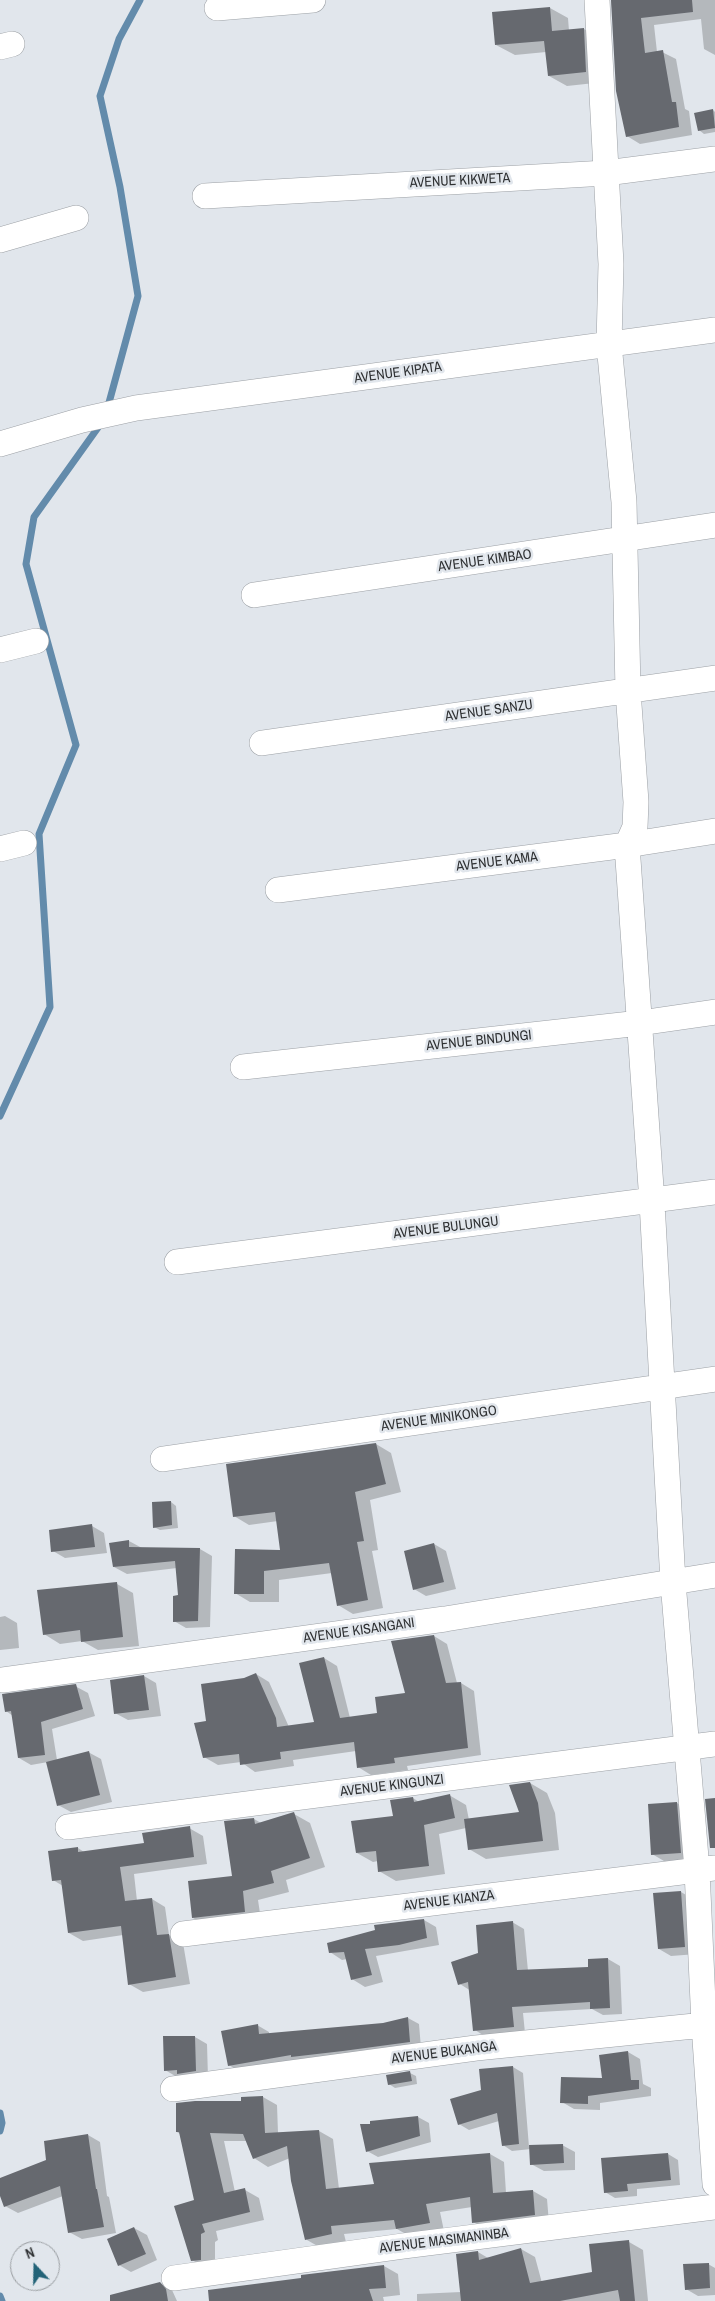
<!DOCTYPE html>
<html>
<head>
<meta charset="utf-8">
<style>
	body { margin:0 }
	#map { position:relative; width:715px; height:2301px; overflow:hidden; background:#e1e6ec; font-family:"Archivo Narrow",sans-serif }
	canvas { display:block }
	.north { position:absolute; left:10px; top:2241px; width:50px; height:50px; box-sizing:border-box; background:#e1e6ec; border:1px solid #9a9ea2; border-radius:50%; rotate:339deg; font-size:14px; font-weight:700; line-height:20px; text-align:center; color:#2f3133 }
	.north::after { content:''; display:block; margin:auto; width:18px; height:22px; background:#236378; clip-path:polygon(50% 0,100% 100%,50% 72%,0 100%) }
</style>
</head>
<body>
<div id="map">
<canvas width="715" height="2301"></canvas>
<div class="north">N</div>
</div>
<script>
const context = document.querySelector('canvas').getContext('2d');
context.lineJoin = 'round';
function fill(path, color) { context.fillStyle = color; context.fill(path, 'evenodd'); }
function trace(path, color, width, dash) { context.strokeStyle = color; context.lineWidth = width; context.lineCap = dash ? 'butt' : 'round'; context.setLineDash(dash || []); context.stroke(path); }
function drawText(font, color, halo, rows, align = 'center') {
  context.font = font + ' "Archivo Narrow",sans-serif'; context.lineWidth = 5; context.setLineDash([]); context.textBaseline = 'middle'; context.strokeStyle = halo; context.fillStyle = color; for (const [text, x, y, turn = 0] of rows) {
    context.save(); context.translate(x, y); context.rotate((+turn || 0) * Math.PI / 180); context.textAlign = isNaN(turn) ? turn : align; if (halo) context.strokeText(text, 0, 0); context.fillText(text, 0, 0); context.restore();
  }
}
fill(new Path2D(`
	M611 0H715V55L704 49 701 19 654 25 657 52H662L676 59 685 109 689 111 692 135 640 144 627 136Z
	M550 8 568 18 569 31 584 29 602 40 604 82 567 86 549 76 546 52 515 55 496 45Z
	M713 110 715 112V132L704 134 699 130Z
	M376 1444 391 1453 401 1492 370 1500 378 1550 372 1551 383 1608 353 1614 338 1605 332 1573 279 1580V1602H250L235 1593 282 1551 278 1521 249 1525 234 1516Z
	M171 1502 176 1506 178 1528 160 1530 154 1527Z
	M92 1526 104 1533 107 1553 65 1558 53 1551Z
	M129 1541 142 1548 200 1549 212 1556 210 1627 186 1628 174 1621 179 1597 177 1568 127 1574 114 1567Z
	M434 1544 446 1551 456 1589 426 1596 414 1589Z
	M117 1584 133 1593 139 1646 98 1650 82 1641 60 1644 44 1634Z
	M5 1616 17 1623 19 1648 0 1650V1617Z
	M434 1636 447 1644 457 1683H461L474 1691 481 1755 407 1766 408 1770 371 1775 358 1767 356 1751 293 1760 294 1766 255 1772 241 1762 218 1765 204 1757 208 1722 244 1679 256 1674 269 1682 289 1727 315 1723 324 1658 337 1666 350 1718 379 1714 406 1694Z
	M144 1676 156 1683 161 1716 128 1720 115 1713 111 1681Z
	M75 1686 88 1693 95 1716 52 1729 57 1760 88 1752 101 1759 112 1802 71 1812 58 1805 48 1762 31 1765 19 1758 13 1716 6 1711Z
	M530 1783 547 1793 555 1813 559 1850 486 1859 469 1849 466 1828 439 1834 445 1874 396 1881 379 1871 378 1861 373 1862 357 1853 413 1798 419 1802 449 1795 466 1805 469 1820 521 1813Z
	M677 1803 689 1810 693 1860 664 1861 652 1854Z
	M294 1814 310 1823 325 1867 286 1880 289 1892 258 1900 261 1920 209 1927 193 1918 233 1877 254 1819 261 1823Z
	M189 1828 203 1836 207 1864 134 1874 137 1901 152 1899 165 1907 169 1935 183 1943 190 1984 143 1992 129 1984 123 1935 83 1941 69 1933 63 1886 53 1880 78 1848 84 1852 145 1844Z
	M681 1892 693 1899 697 1954 671 1956 659 1949Z
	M424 1920 436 1927 439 1945 376 1956 383 1982 365 1987 352 1979 347 1959 342 1960 330 1952Z
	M512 1922 524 1929 528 1971 589 1968 608 1959 620 1966 622 2014 603 2015 592 2009 523 2013 525 2033 486 2037 475 2030 471 1991 460 1984 480 1954Z
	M408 2018 419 2024 421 2048 240 2072 229 2065 257 2025 269 2032V2035L383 2024Z
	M195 2037 207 2044 208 2078 177 2077 165 2070Z
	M628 2052 640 2059 643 2084 651 2088V2096L600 2103V2110L574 2109 562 2102 604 2080Z
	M513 2067 523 2073 529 2147 562 2145 575 2152V2170L544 2171 531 2164V2149L512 2151 503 2145 499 2121 469 2130 459 2124Z
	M410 2073 416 2076 417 2084 395 2088 389 2084Z
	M263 2097 277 2105 278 2133 319 2131 333 2139 339 2189 375 2185 490 2154 504 2162 506 2193 533 2191 547 2199 549 2223 488 2230 473 2222 472 2207 440 2212 444 2231 411 2237 397 2229 344 2234 346 2242 321 2248 307 2240 290 2158 268 2167 254 2158 247 2141H224L235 2192 245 2190 259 2198 264 2220 216 2231 218 2240 215 2242V2267L207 2269 192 2260 195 2201 180 2134 177 2132 242 2103Z
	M418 2117 429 2123 431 2142 378 2157 367 2151Z
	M88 2135 100 2142 107 2196 109 2197 116 2233 82 2239 69 2232 63 2196 18 2213 5 2206 0 2192V2179L48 2161Z
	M668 2154 678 2160 680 2185 637 2189V2196L615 2198 605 2192Z
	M134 2228 147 2235 157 2260 131 2272 119 2265Z
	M629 2242 643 2250 648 2301H417V2294L461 2292 478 2252 488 2258 521 2249 535 2257 542 2283 594 2273Z
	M708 2264 715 2268V2295L698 2296 686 2289Z
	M384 2266 398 2274 400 2295 383 2297 384 2301H238L302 2279Z
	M160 2283 172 2290 177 2301H132Z`), '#0003');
trace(new Path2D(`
	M107 410 138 296 120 187 100 96 119 39 140 0
	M0 1116 50 1007 39 834 76 745 26 564 34 517 102 422
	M0 2113 2 2123 0 2131
	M0 2296 2 2301`), '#638bab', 7);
fill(new Path2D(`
	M611 0H692L693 12 641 18 645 53 663 50 672 102H676L679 127 626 137 616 91Z
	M550 7 552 31 584 28 586 72 548 76 544 41 495 45 492 12Z
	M713 109 715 128 698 131 694 113Z
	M376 1443 386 1484 355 1492 364 1541 357 1542 368 1600 337 1606 329 1563 264 1571V1594H234L235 1549 280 1550 275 1512 233 1517 226 1464Z
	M171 1501 172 1525 153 1528 152 1502Z
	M92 1524 95 1547 51 1552 49 1530Z
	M129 1540V1547L200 1548 198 1621 173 1622V1596L178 1595 175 1561 113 1567 109 1543Z
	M434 1543 444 1582 413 1590 404 1551Z
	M117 1582 123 1637 81 1642 80 1630 43 1635 37 1590Z
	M434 1635 446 1683 461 1682 468 1748 394 1758 395 1763 357 1768 354 1742 280 1752 281 1759 240 1765 239 1754 203 1758 194 1723 206 1721 201 1684 244 1678 256 1673 276 1718 277 1727 314 1722 299 1663 324 1657 340 1718 377 1713 375 1697 405 1693 391 1641Z
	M144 1675 149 1710 114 1714 110 1680Z
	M76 1684 83 1709 41 1722 45 1755 18 1758 11 1711 5 1712 2 1694Z
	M89 1751 100 1795 57 1806 46 1762Z
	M530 1782 538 1803 543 1841 468 1850 464 1819 519 1812 509 1785Z
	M450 1794 455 1818 424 1825 429 1866 378 1872 376 1851 356 1853 351 1821 393 1816 390 1800 413 1797 414 1802Z
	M715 1798V1848H710L705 1799Z
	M677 1802 681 1853 651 1855 648 1804Z
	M294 1812 310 1858 271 1871 274 1883 243 1891 245 1912 192 1918 188 1881 232 1876 224 1821 254 1818 255 1824Z
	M190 1826 194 1857 120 1867 125 1901 152 1898 157 1935 169 1934 176 1977 128 1985 121 1926 68 1933 61 1880 52 1881 48 1851 78 1847V1852L144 1843 142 1833Z
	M681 1891 685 1947 658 1949 653 1893Z
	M424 1919 427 1938 399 1945 365 1949 372 1975 351 1980 344 1952 329 1953 327 1943 375 1930 374 1925Z
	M513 1921 517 1970 588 1967V1959L608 1958 610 2008 590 2009V2002L512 2007 514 2027 473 2031 468 1982 458 1985 451 1962 478 1953 476 1925Z
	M408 2017 410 2042 343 2051 291 2057V2055L228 2066 221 2031 258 2024 259 2034 383 2023Z
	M163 2036H195L196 2071 177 2074V2070L164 2071Z
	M628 2051 631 2080H639V2089L588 2096V2104L560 2103 561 2077 602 2078 599 2055Z
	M513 2066 519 2144 502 2146 497 2113 458 2125 450 2099 481 2090 479 2069Z
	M410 2071 412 2081 388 2085 386 2075Z
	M263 2096 265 2133 319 2130 326 2189 374 2184 369 2163 490 2153 493 2193 533 2190 535 2215 472 2223 470 2197 426 2204 430 2223 396 2229 394 2220 331 2226 332 2234 305 2240 291 2181 287 2146 253 2159 243 2134 210 2133 224 2193 245 2188 250 2212 202 2224 205 2232 201 2234V2260L191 2261 174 2206 194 2200 179 2132H176V2103L195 2101H241V2097Z
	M418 2116 420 2136 366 2152 360 2124H370V2121Z
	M88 2134 96 2189H97L104 2227 68 2233 60 2186 4 2207 0 2196V2178L46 2160 44 2141Z
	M563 2144 564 2163 530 2165 529 2145Z
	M668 2153 671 2180 627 2184 628 2191 604 2193 601 2158Z
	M134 2227 146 2254 118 2266 107 2239Z
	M629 2240 635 2301H620L618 2290 560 2301H461L456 2254 478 2251 479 2260 521 2248 530 2283 592 2272 589 2244Z
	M709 2263 710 2288 685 2290 683 2264Z
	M384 2265 386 2288 369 2289 373 2301H209L208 2290 301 2278V2275Z
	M160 2282 166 2289 168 2301H110V2295Z`), '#66696f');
const minor = new Path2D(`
	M597 0 611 264 609 344 624 502 628 691 636 802 635 827 627 845 652 1202 673 1582 697 1870 704 2025 715 2184
	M217 8 313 0
	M0 47 12 44
	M205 196 606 173 715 159
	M0 240 76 218
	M0 444 82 420 136 408 715 330
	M254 595 715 525
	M0 650 36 641
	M262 743 715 678
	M0 849 24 843
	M278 890 627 845 715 831
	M243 1067 640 1023 715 1012
	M177 1262 715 1192
	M163 1459 715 1379
	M3 1680 445 1619 715 1575
	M68 1827 715 1744
	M183 1934 715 1868
	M173 2089 476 2048 715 2024
	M174 2278 403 2246 715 2207`);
trace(minor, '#9ca0a5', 26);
trace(minor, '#fff', 25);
drawText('14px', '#2f3133', '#e1e6ec', [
	["AVENUE KIKWETA",460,181,-3],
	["AVENUE KIPATA",398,373,-8],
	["AVENUE KIMBAO",485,561,-8],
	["AVENUE SANZU",489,711,-8],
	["AVENUE KAMA",497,862,-7],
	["AVENUE BINDUNGI",479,1041,-6],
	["AVENUE BULUNGU",446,1228,-7],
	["AVENUE MINIKONGO",439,1419,-8],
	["AVENUE KISANGANI",359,1631,-8],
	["AVENUE KINGUNZI",392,1786,-7],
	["AVENUE KIANZA",449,1901,-7],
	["AVENUE BUKANGA",444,2053,-7],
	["AVENUE MASIMANINBA",444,2241,-7]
]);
</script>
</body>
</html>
